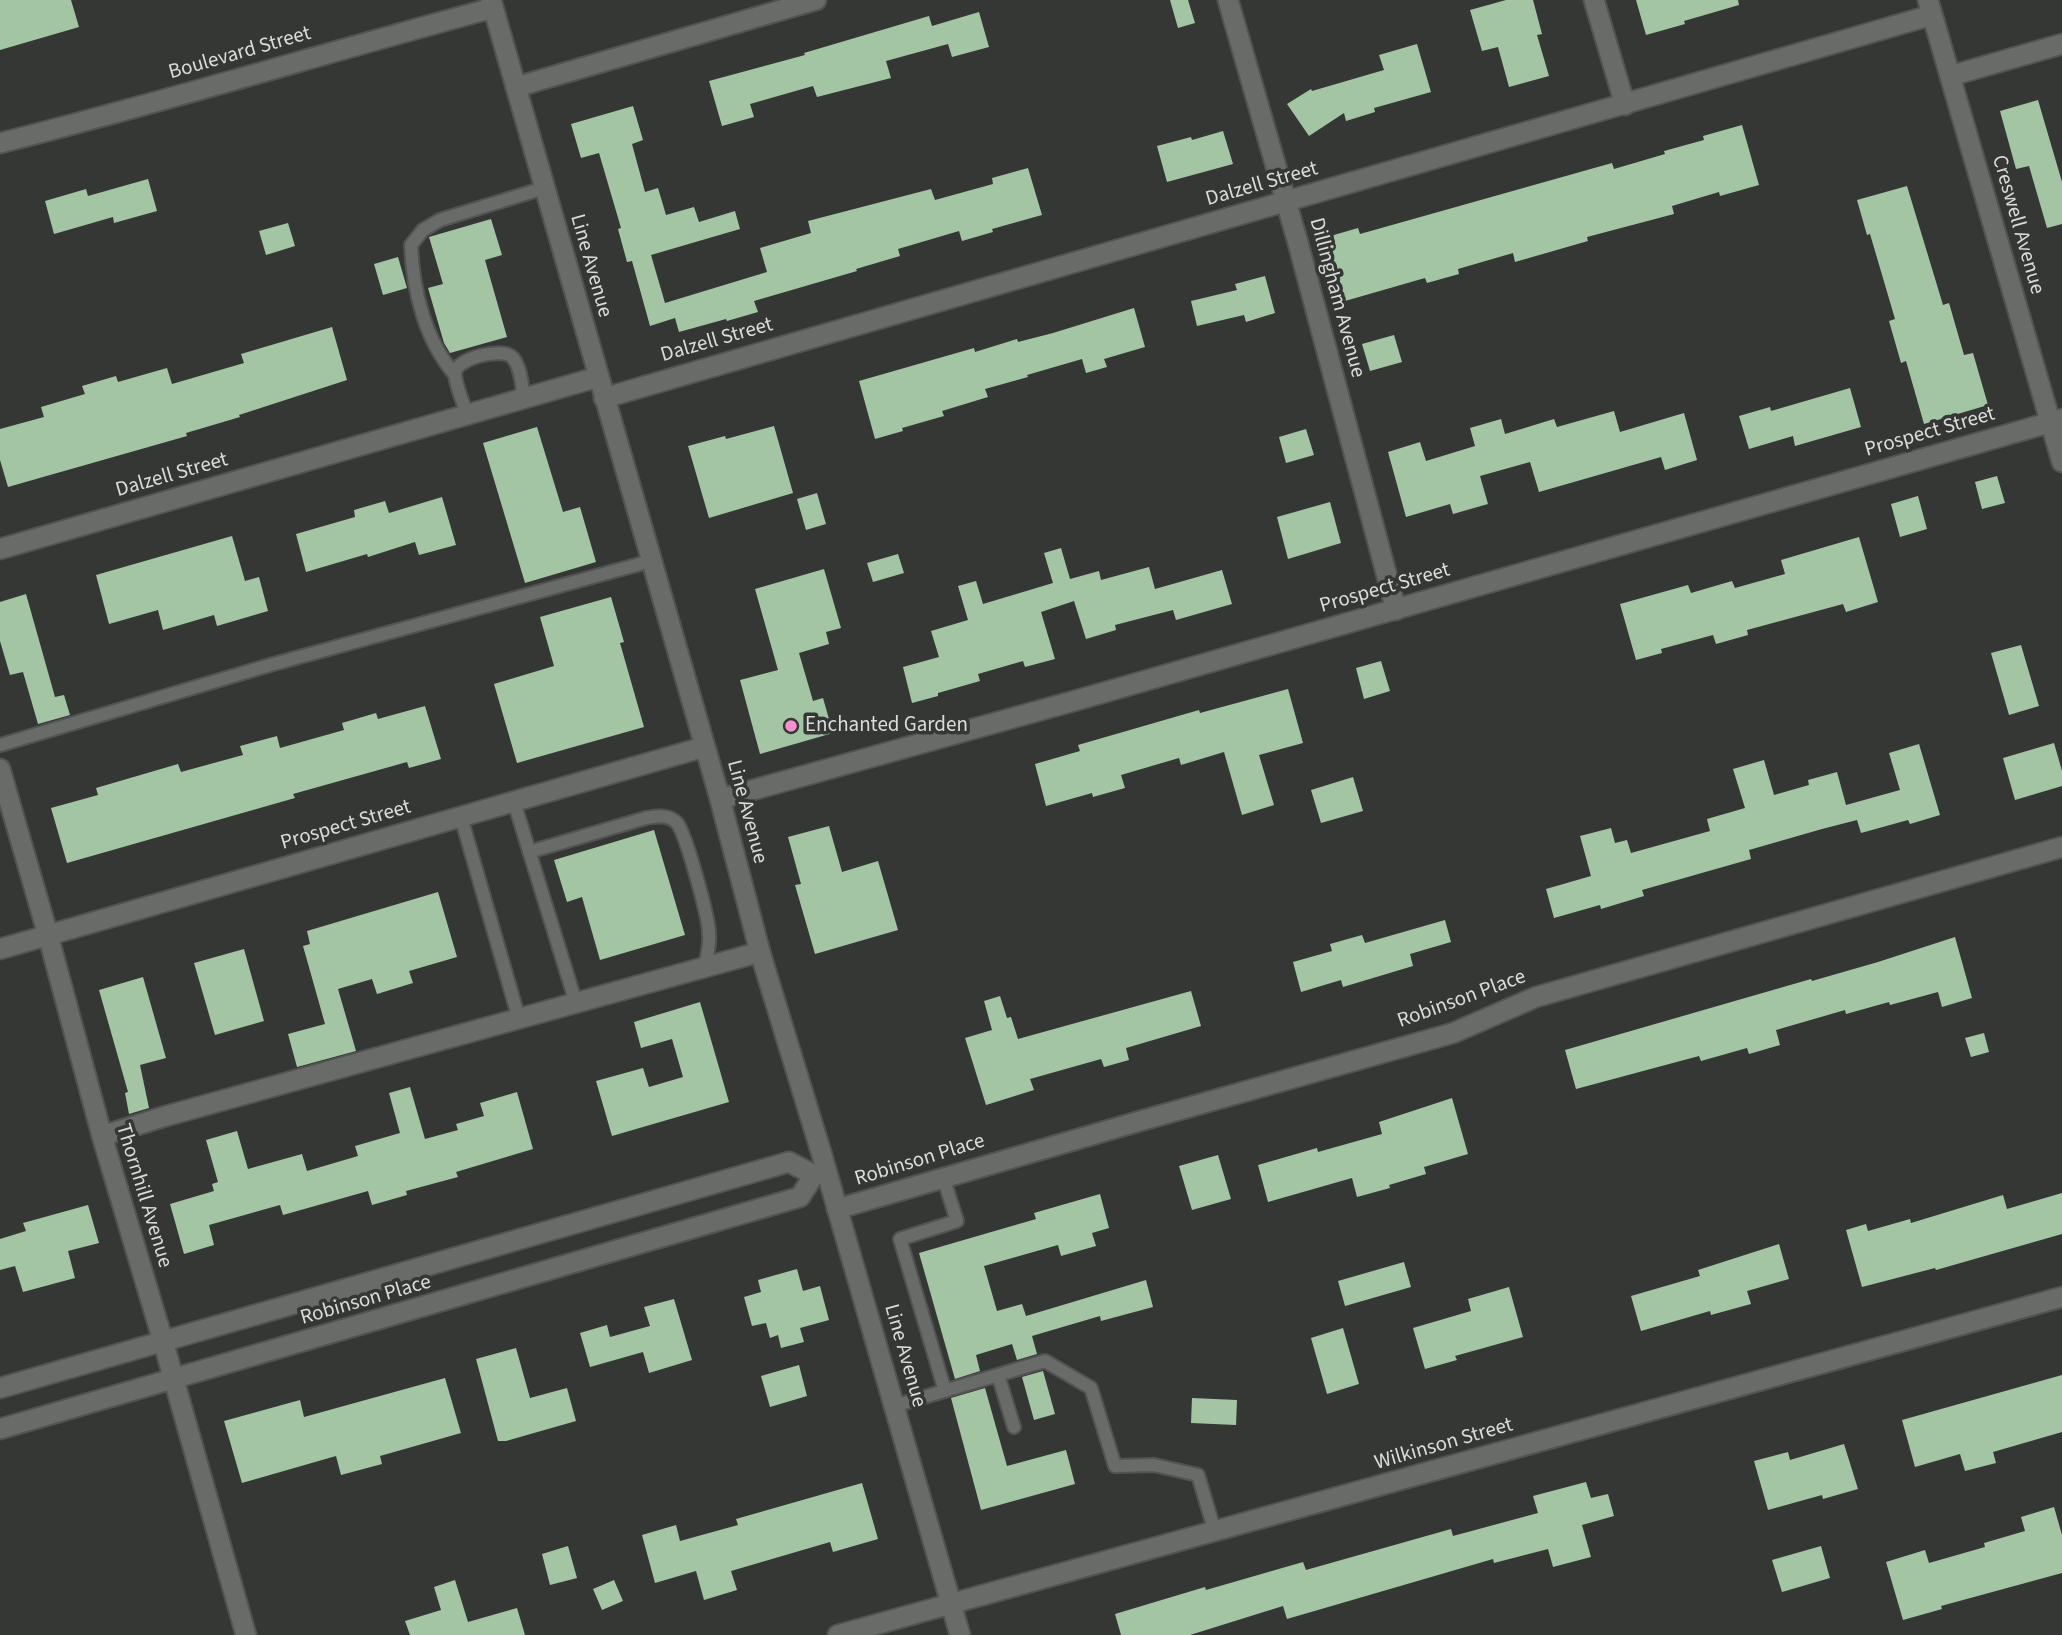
<!DOCTYPE html>
<html>
<head>
<meta charset="utf-8">
<style>
	body { margin:0 }
	canvas { display:block; background:#353735 }
</style>
</head>
<body>
<canvas width="2062" height="1635"></canvas>
<script>
const context = document.querySelector('canvas').getContext('2d');
context.lineJoin = 'round';
function fill(path, color) { context.fillStyle = color; context.fill(path, 'evenodd'); }
function trace(path, color, width, dash) { context.strokeStyle = color; context.lineWidth = width; context.lineCap = dash ? 'butt' : 'round'; context.setLineDash(dash || []); context.stroke(path); }
function drawText(font, color, halo, rows, align = 'center') {
  context.font = font + ' "Source Sans 3",sans-serif'; context.lineWidth = 7; context.setLineDash([]); context.textBaseline = 'middle'; context.strokeStyle = halo; context.fillStyle = color; for (const [text, x, y, turn = 0] of rows) {
    context.save(); context.translate(x, y); context.rotate((+turn || 0) * Math.PI / 180); context.textAlign = isNaN(turn) ? turn : align; if (halo) context.strokeText(text, 0, 0); context.fillText(text, 0, 0); context.restore();
  }
}
fill(new Path2D(`
	M0 0H71L79 27 0 50Z
	M1170 0H1188L1195 23 1178 28Z
	M1506 0H1533L1542 34 1537 35 1549 76 1509 87 1498 47 1482 51 1470 10Z
	M1636 0H1738L1739 5 1684 21 1685 24 1646 35Z
	M979 12 989 47 952 57 948 44 886 61 891 78 817 97 813 86 750 104 754 117 722 126 709 81 805 55 804 53 929 16 932 26Z
	M1417 44 1431 92 1374 108 1375 112 1346 121 1344 113 1309 136 1287 104 1311 89 1312 91 1384 70 1379 55Z
	M2038 100 2062 182V224L2047 228 2029 166 2016 169 2000 111Z
	M633 106 643 140 632 144 645 192 658 188 666 215 694 207 699 222 735 211 740 229 651 255 665 303 767 272 760 248 811 233 808 221 931 189 935 200 993 184 992 178 1028 168 1042 215 992 229 993 232 962 241 959 231 898 249 900 256 856 269 857 271 754 301 758 312 727 321 726 319 679 332 675 318 650 326 632 261 627 262 618 229 621 228 599 153 581 158 571 124Z
	M1742 125 1759 185 1720 196 1719 192 1672 206 1674 214 1587 237 1588 241 1515 262 1513 253 1458 269 1459 274 1427 283 1425 278 1345 301 1327 237 1358 228 1360 234 1612 163 1614 169 1665 154 1664 151 1704 140 1703 136Z
	M1223 131 1233 164 1167 182 1157 146 1191 137 1192 140Z
	M148 179 157 211 114 223 113 217 54 234 45 201 86 189 88 196Z
	M1907 186 1943 305 1949 303 1964 355 1973 353 1988 405 1924 424 1906 361 1901 363 1889 321 1895 319 1870 234 1867 235 1857 200Z
	M491 219 502 255 485 260 507 337 450 353 444 343 428 288 443 284 429 237Z
	M288 223 295 246 266 255 259 231Z
	M398 257 407 288 383 295 374 264Z
	M1265 276 1275 313 1246 322 1244 315 1197 326 1191 301 1237 290 1235 284Z
	M1134 308 1145 347 1104 359 1107 367 1086 373 1082 359 1027 375 1028 377 985 389 988 397 942 411 944 416 902 428 903 431 875 439 859 381 974 348 975 352 1017 339 1018 342 1053 333Z
	M332 327 347 380 239 415 240 417 186 433 187 436 8 487 0 460V429L44 417 41 407 85 394 82 386 116 376 118 382 167 368 172 384 244 363 241 354Z
	M1394 335 1402 362 1370 371 1362 344Z
	M1850 388 1861 427 1795 446 1793 436 1749 449 1739 416 1770 407 1771 411Z
	M1614 411 1620 432 1684 413 1697 460 1665 470 1661 457 1539 492 1530 462 1480 476 1488 504 1453 514 1450 504 1406 517 1388 452 1420 442 1426 461 1475 446 1470 428 1501 419 1505 434 1554 419 1557 427Z
	M774 426 793 493 709 518 688 446 725 436 726 439Z
	M537 427 563 512 580 507 596 562 525 583 483 443Z
	M1306 429 1314 455 1286 463 1279 437Z
	M1997 476 2005 503 1982 509 1975 482Z
	M817 493 826 524 806 530 797 499Z
	M1918 496 1927 529 1900 537 1891 504Z
	M442 497 456 545 419 555 415 542 368 557 367 554 306 572 296 534 355 517 354 510 385 501 389 513Z
	M1330 502 1341 543 1288 559 1277 517Z
	M232 536 245 581 259 577 268 611 217 626 214 615 163 630 158 610 109 624 96 575Z
	M1859 537 1878 602 1846 612 1843 604 1747 630 1748 635 1716 644 1713 635 1661 649 1662 653 1636 660 1620 604 1688 585 1691 593 1732 581 1735 588 1785 574 1781 560Z
	M1061 548 1070 579 1099 571 1101 580 1149 567 1155 589 1222 570 1232 604 1176 620 1173 610 1115 625 1116 630 1086 639 1074 601 1041 612 1055 659 1025 667 1023 661 978 674 980 681 938 693V696L912 703 903 667 939 657 931 631 968 620 958 586 976 581 983 604 1053 583 1044 553Z
	M898 554 904 573 873 582 867 563Z
	M824 569 841 628 826 632 829 644 799 653 813 701 823 698 833 733 760 754 740 680 778 670 755 589Z
	M26 594 55 697 64 695 70 715 38 724 23 672 10 675 0 641V602Z
	M611 597 624 642 620 643 644 727 517 763 494 684 554 666 540 617Z
	M2021 645 2039 706 2009 715 1991 653Z
	M1381 661 1390 691 1364 699 1356 668Z
	M1288 689 1303 743 1259 755 1274 805 1242 815 1224 752 1181 765 1179 758 1121 775 1125 788 1093 797 1092 793 1046 806 1035 764 1080 751 1078 745 1199 710 1200 713Z
	M425 706 441 759 409 768 407 762 293 794 295 798 67 863 51 808 98 795 96 788 178 764 181 772 243 755 240 746 277 736 280 748 344 730 342 723 376 713 378 719Z
	M2054 743 2062 771V786L2015 800 2003 758Z
	M1919 744 1940 815 1910 824 1908 820 1861 833 1857 820 1822 829 1749 850 1751 859 1642 890 1644 896 1601 909 1600 905 1554 918 1546 889 1591 876 1580 836 1611 828 1615 843 1627 840 1631 853 1710 831 1707 819 1745 808 1733 769 1764 760 1774 795 1809 785 1808 780 1837 772 1846 805 1900 790 1889 753Z
	M1353 777 1363 811 1321 823 1311 790Z
	M829 826 842 872 878 861 898 930 815 954 795 885 801 884 788 837Z
	M654 830 685 935 600 960 582 897 567 902 554 860Z
	M438 892 457 957 409 971 413 983 377 994 372 979 338 989 356 1051 297 1067 288 1034 325 1024 303 946 310 944 307 931Z
	M1445 920 1451 942 1410 954 1413 966 1343 987 1341 980 1301 992 1293 962 1332 951 1330 944 1362 935 1365 943Z
	M1955 937 1972 998 1942 1007 1938 992 1890 1005 1889 1002 1846 1014 1845 1010 1776 1030 1780 1045 1749 1054 1747 1048 1701 1061 1699 1056 1576 1089 1565 1050 1811 979 1812 981 1878 962Z
	M244 949 264 1021 215 1035 194 963Z
	M143 977 166 1058 140 1065 149 1108 129 1114 125 1093 128 1092 99 990Z
	M1191 991 1201 1026 1126 1048 1129 1060 1104 1067 1101 1059 1030 1079 1034 1090 986 1105 965 1038 992 1030 984 1001 1000 996 1007 1018 1011 1017 1018 1039Z
	M700 1002 729 1102 612 1136 596 1081 643 1068 649 1087 683 1077 672 1039 641 1048 634 1022Z
	M1984 1033 1989 1052 1971 1057 1965 1038Z
	M410 1087 425 1139 458 1130 456 1124 484 1116 480 1103 517 1092 533 1149 456 1172 458 1177 406 1191 407 1195 372 1205 368 1191 283 1215 280 1205 209 1225 214 1245 184 1254 170 1204 214 1191 212 1184 218 1182 206 1140 237 1131 248 1169 302 1154 307 1171 358 1156 355 1146 400 1133 389 1093Z
	M1452 1098 1468 1154 1424 1167 1426 1174 1389 1185 1390 1188 1357 1197 1352 1178 1268 1202 1258 1165 1317 1148 1318 1152 1382 1134 1379 1122Z
	M1218 1155 1231 1199 1192 1210 1179 1166Z
	M2062 1193V1234L1936 1270 1935 1268 1862 1287 1846 1230 1866 1224 1868 1231 1910 1219 1911 1223 2003 1195 2007 1209Z
	M1100 1194 1109 1228 1092 1233 1096 1246 1061 1256 1058 1245 984 1266 997 1311 1022 1304 1026 1316 1146 1280 1153 1307 1101 1321 1100 1316 1032 1336 1037 1354 1017 1360 1012 1344 976 1355 980 1371 955 1379 919 1253 1036 1219 1034 1213Z
	M88 1205 99 1243 68 1251 75 1278 23 1292 15 1266 0 1270V1239L26 1231 23 1223Z
	M1779 1244 1789 1279 1747 1291 1751 1304 1711 1315 1710 1311 1641 1331 1631 1296 1700 1276 1698 1270Z
	M1404 1262 1411 1287 1345 1306 1338 1281Z
	M797 1269 803 1291 820 1286 829 1320 800 1328 804 1342 781 1348 778 1335 770 1338 766 1323 752 1326 744 1297 761 1292 758 1280Z
	M1509 1287 1523 1337 1455 1356 1457 1360 1425 1369 1413 1328 1471 1311 1468 1299Z
	M674 1299 692 1360 649 1373 643 1352 590 1367 580 1333 607 1325 610 1337 650 1326 644 1307Z
	M1343 1328 1359 1384 1327 1394 1311 1338Z
	M516 1348 530 1398 567 1388 576 1421 506 1441H498L476 1359Z
	M799 1365 807 1396 770 1407 761 1376Z
	M1043 1371 1055 1414 1034 1420 1022 1377Z
	M2062 1375V1432L1993 1452 1996 1463 1965 1471 1960 1454 1915 1467 1902 1420Z
	M445 1378 461 1433 380 1456 382 1464 341 1475 336 1456 242 1483 224 1421 300 1400 304 1417Z
	M985 1388 1007 1466 1066 1450 1075 1484 981 1510 951 1398Z
	M1192 1398 1237 1400 1236 1425 1191 1423Z
	M1844 1444 1858 1489 1823 1499 1822 1495 1768 1510 1754 1461 1788 1452 1790 1460Z
	M1586 1482 1591 1498 1608 1494 1614 1516 1582 1525 1591 1557 1553 1567 1548 1549 1494 1563 1493 1559 1287 1619 1283 1606 1190 1635H1121L1115 1614 1205 1587 1206 1590 1303 1562 1306 1570 1451 1529 1453 1536 1538 1513 1533 1496Z
	M862 1483 878 1539 833 1552 830 1542 731 1571 737 1590 704 1600 696 1571 655 1583 642 1535 676 1525 680 1541 738 1525 736 1519Z
	M2054 1507 2062 1535V1573L1941 1606 1942 1609 1903 1620 1886 1562 1925 1550 1929 1563 1985 1547 1984 1543 2025 1531 2021 1517Z
	M568 1546 577 1578 550 1585 542 1554Z
	M1821 1546 1830 1578 1782 1592 1772 1560Z
	M455 1580 468 1622 517 1608 525 1635H410L405 1621 441 1610 434 1587Z
	M614 1580 623 1601 602 1610 593 1589Z`), '#a3c5a4');
const service = new Path2D(`
	M455 375C425 340 413 291 411 245L423 230 440 220 544 188
	M467 415C464 403 455 386 455 373 456 358 503 347 512 357 521 366 522 386 524 399
	M0 745 270 665 651 561
	M514 802 576 1003
	M461 817 519 1019
	M529 852 646 818C656 816 669 814 677 823 686 834 709 918 709 934 710 945 707 956 705 967
	M943 1177 957 1221 900 1239 945 1391
	M998 1375 1014 1427
	M894 1406 1045 1361 1091 1388 1115 1466 1154 1465 1198 1475 1215 1532`);
const minor = new Path2D(`
	M1228 0 1298 243 1396 610
	M1594 0 1625 105
	M1950 76 2062 44
	M516 87 816 0
	M0 143C165 102 328 52 493 8
	M604 398 1932 15
	M0 549 598 377
	M0 769 48 935 102 1136 163 1341 246 1635
	M720 799 1081 699 2062 419
	M0 949 704 747
	M102 1136 166 1116 760 952
	M837 1209 1140 1121 1453 1033 1536 997 2062 847
	M0 1388 789 1162 814 1175 826 1172
	M0 1429 800 1197 814 1175
	M838 1635 2062 1297`);
const tertiary = new Path2D(`
	M1928 0 2062 462`);
const secondary = new Path2D(`
	M491 0 720 799 760 952 821 1152 960 1635`);
trace(service, '#515452', 16);
trace(minor, '#515452', 23);
trace(tertiary, '#515452', 23);
trace(secondary, '#515452', 23);
trace(service, '#696b69', 12);
trace(minor, '#696b69', 19);
trace(tertiary, '#696b69', 19);
trace(secondary, '#696b69', 19);
for (const [x, y, r, color] of [
	[791,726,7,"#f591d2"]
]) { const dot = new Path2D(); dot.arc(x, y, r, 0, 2 * Math.PI); context.fillStyle = color; context.fill(dot); trace(dot, '#353735', 2.5); }
drawText('21px', '#dadcda', '#353735', [
	["Boulevard Street",240,54,-16],
	["Dalzell Street",1262,185,-16],
	["Creswell Avenue",2017,225,74],
	["Line Avenue",590,266,74],
	["Dillingham Avenue",1336,298,75],
	["Dalzell Street",717,341,-16],
	["Prospect Street",1930,433,-16],
	["Dalzell Street",172,476,-16],
	["Prospect Street",1385,589,-16],
	["Line Avenue",746,812,75],
	["Prospect Street",346,826,-16],
	["Robinson Place",1462,1000,-20],
	["Robinson Place",920,1161,-17],
	["Thornhill Avenue",143,1196,73],
	["Robinson Place",366,1301,-16],
	["Line Avenue",904,1356,74],
	["Wilkinson Street",1444,1445,-16]
]);
drawText('21px', '#dadcda', '#353735', [
	["Enchanted Garden",805,726]
], 'left');
</script>
</body>
</html>
